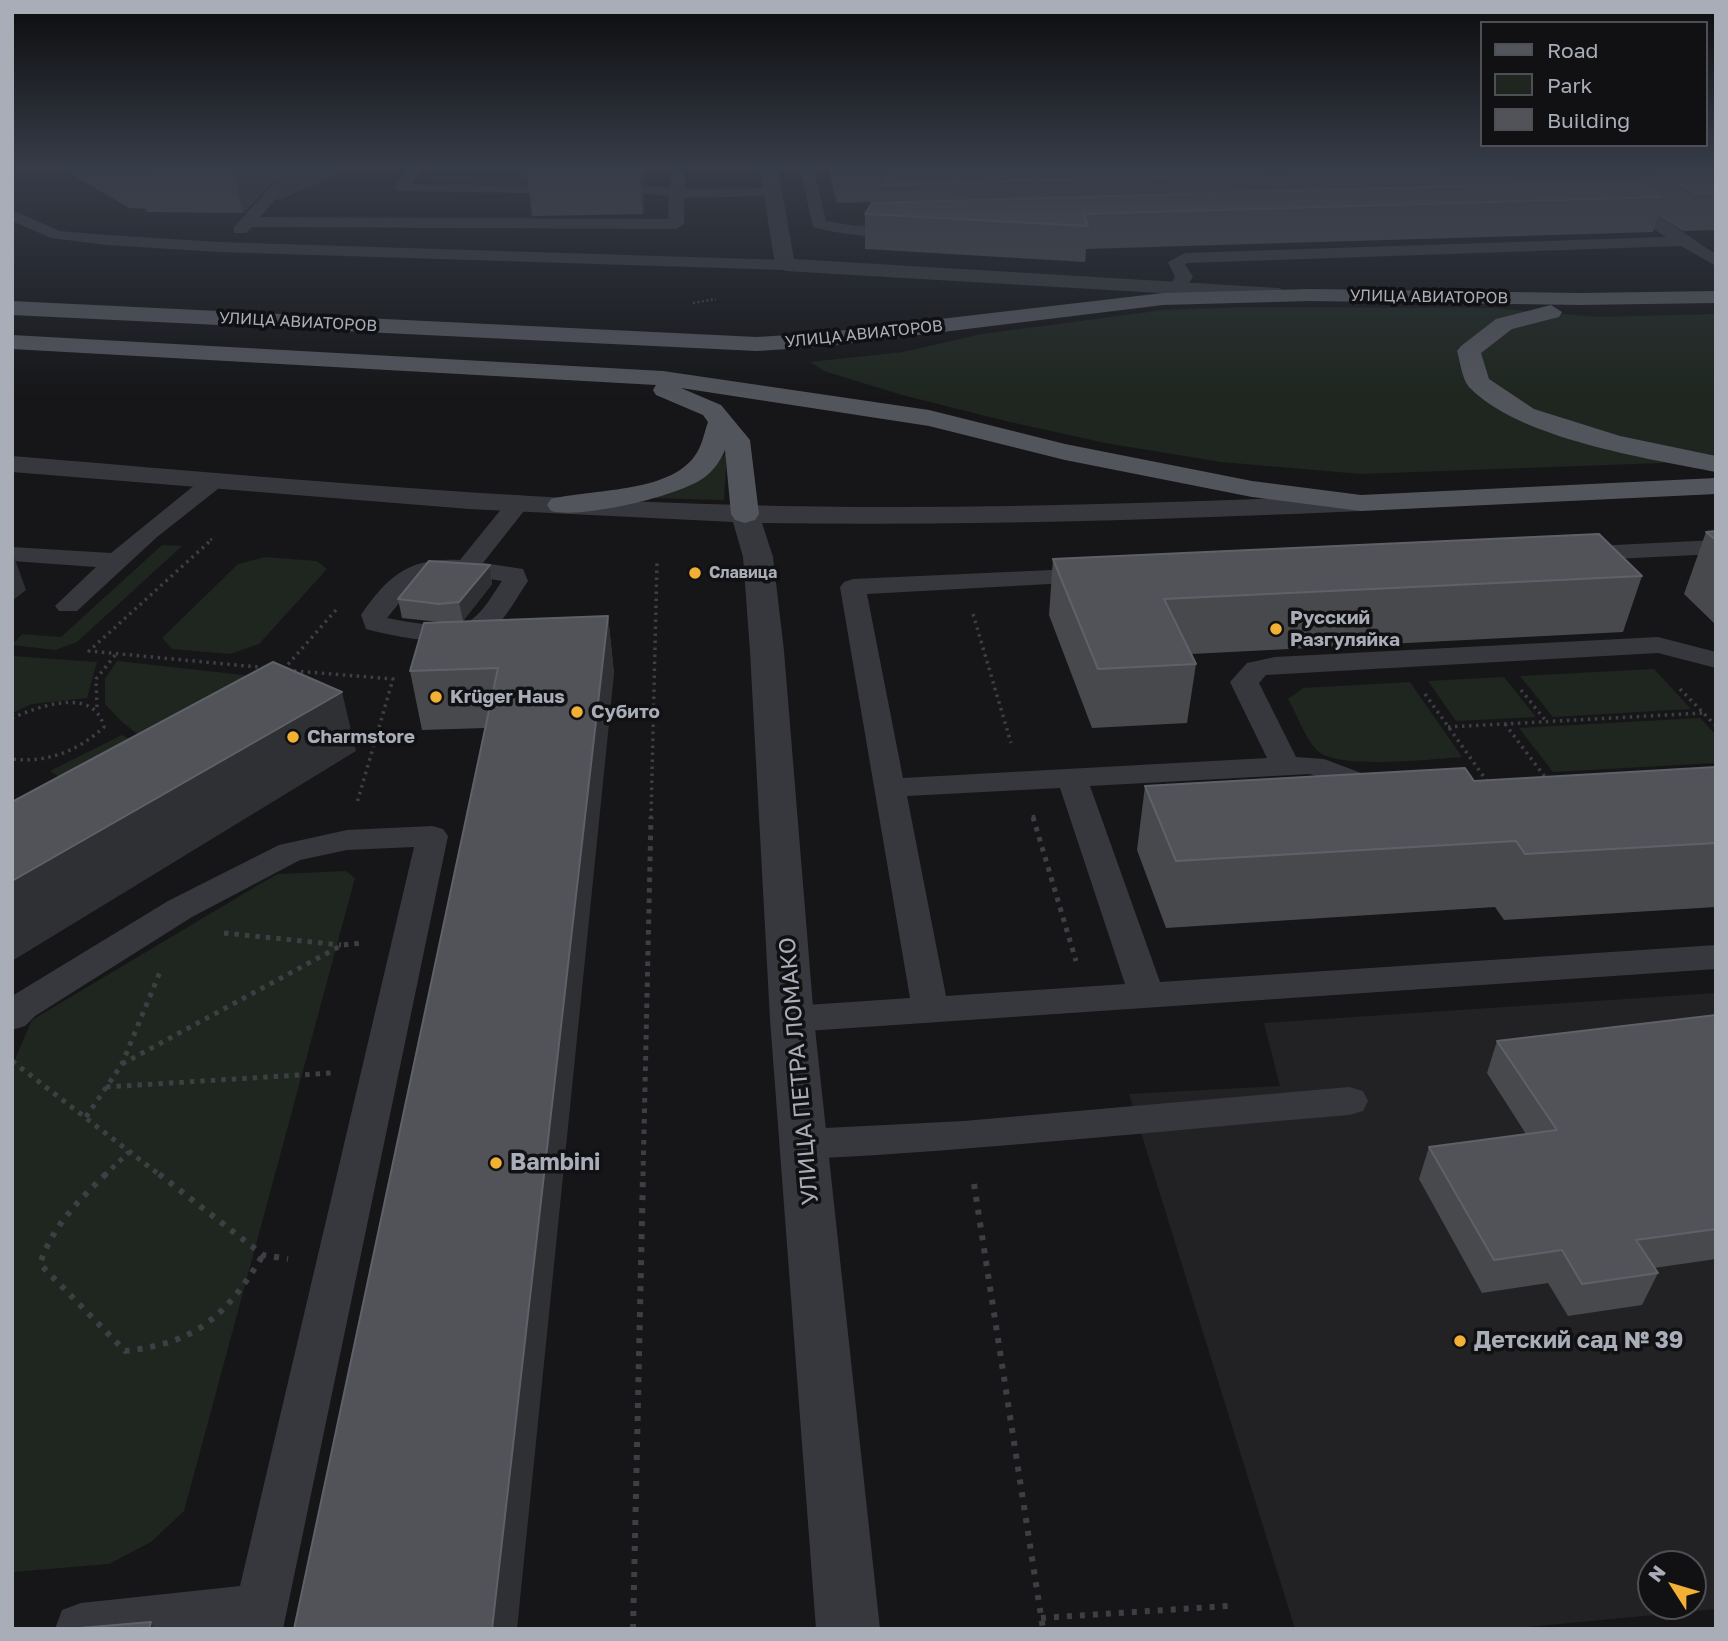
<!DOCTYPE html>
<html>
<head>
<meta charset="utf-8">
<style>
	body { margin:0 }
	#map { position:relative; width:1728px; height:1641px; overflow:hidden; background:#161618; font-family:"Golos Text",sans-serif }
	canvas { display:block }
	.frame { position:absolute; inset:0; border:14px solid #a8adb8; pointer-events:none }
	.legend { position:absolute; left:1480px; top:21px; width:228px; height:126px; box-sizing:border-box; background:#111113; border:2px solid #4d4f55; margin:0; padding:9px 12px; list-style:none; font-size:21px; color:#a8adb8 }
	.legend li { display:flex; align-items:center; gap:14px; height:35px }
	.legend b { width:35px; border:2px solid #4d4f55 }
	.north { position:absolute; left:1637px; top:1550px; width:70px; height:70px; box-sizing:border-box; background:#111113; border:2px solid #4d4f55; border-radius:50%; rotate:307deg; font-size:19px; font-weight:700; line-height:28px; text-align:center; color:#a8adb8 }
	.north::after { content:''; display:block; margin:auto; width:24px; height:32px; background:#f2b134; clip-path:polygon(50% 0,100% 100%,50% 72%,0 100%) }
</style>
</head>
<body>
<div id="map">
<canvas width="1728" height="1641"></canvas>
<div class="frame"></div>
<ul class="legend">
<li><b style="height:9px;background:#53555c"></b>Road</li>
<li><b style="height:19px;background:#1e261f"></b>Park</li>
<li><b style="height:19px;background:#525359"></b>Building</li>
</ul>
<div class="north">N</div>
</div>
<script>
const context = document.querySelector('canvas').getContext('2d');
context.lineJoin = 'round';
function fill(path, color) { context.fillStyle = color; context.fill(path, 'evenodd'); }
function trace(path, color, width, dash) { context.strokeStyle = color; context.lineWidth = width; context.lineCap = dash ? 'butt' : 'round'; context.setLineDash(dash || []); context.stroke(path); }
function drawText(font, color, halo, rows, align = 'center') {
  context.font = font + ' "Golos Text",sans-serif'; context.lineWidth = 7; context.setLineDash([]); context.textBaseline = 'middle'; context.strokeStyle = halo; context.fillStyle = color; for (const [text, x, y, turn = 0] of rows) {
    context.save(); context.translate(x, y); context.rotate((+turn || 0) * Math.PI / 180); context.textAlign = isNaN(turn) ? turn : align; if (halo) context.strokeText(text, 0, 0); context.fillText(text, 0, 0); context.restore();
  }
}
fill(new Path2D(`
	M1716 993V1609L1507 1629H1295L1129 1094 1280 1086 1264 1023ZM1651 1564H1693V1606H1651Z`), '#222225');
fill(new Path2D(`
	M430 169H550L547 181 528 186 436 183 427 179Z
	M1245 307 1493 308 1597 317 1716 314V461L1361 474 1221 462 1105 443 1010 422 902 395 824 371 810 362 903 352 982 334 1163 310Z
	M727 451 724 500 650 498C682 491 708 478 727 451Z
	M162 545 182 546 77 642 55 650 12 645 22 634 61 637Z
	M265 557 317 561 327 569 259 644 230 654 172 649 162 638 238 564Z
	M12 657 13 656 97 662 87 698 32 704 12 713Z
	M117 661 252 676 146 741 121 721 105 704V679Z
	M1654 669 1691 709 1553 717 1520 676Z
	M1504 677 1536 717 1456 721 1428 681Z
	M1410 682 1462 757C1433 759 1338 770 1318 751 1305 739 1297 714 1288 699L1303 688Z
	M1700 718 1716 735V763L1553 772 1519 728Z
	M122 735 167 761 94 799 50 771Z
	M346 871 355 878 184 1511 151 1542 109 1564 12 1572V1066L32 1020 265 881 278 874Z`), '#1e261f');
trace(new Path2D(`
	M693 303 716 299
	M207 543 214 537`), '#3d3f44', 2.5, [2, 2.5]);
trace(new Path2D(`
	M209 542 89 651 268 668
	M336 610 283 670 393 679 357 803
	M973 614 1011 743
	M1680 689 1716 726
	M1521 690 1546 721
	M1425 694 1489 784
	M97 707 96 679 116 654
	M12 718C40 706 94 686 104 727 78 751 48 763 12 759
	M1505 724 1548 781
	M1448 727 1703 713
	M1033 815 1034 818
	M651 818 657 562`), '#3d3f44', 3.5, [2.5, 4.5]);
trace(new Path2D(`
	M1033 817 1076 961
	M224 933 341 945
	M12 1061 161 1176
	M122 1064 342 945 363 943
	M106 1087 332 1073
	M86 1117 122 1064 160 972
	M104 1176 129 1152
	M643 1176 651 817`), '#3d3f44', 5, [4.5, 6]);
trace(new Path2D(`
	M106 1174C78 1201 52 1227 40 1264L125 1351C197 1343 226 1316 263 1255
	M159 1174 263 1255 288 1259
	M974 1184 1043 1629
	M1041 1618 1228 1606
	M633 1629 643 1174`), '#3d3f44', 6, [5, 8]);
fill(new Path2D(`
	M287 169H302L260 217 668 219 669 197 639 192 637 189 644 185 670 188 671 169H685V189L772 188 779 192 772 196 684 198V224L676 229 252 227 246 233H234V227Z
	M407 169H421L412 184 573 186 580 190 573 194 397 191 395 188Z
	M800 169H814L826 221 855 226 907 224 915 229C899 244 834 233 813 227Z
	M1617 202C1653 207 1685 235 1716 254V266L1681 246 1188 263 1185 264 1193 277 1182 293 1176 294 1167 289 1175 277 1168 262 1185 253 1666 237 1628 213 1612 210V204Z
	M12 210 60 231 107 235 219 242 785 260 793 265 785 270 219 252 107 245 51 238 12 221Z
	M215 473 223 475 226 480 223 485 157 537 77 611H59L55 606 96 567 12 561V547L111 553 207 475Z
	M519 495 527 497 531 502 483 563 523 569 528 581C517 597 507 617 493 629 465 652 397 637 366 629L361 615C388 575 410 557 460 560L511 497ZM428 575H467L502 581C493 594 484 611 471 620 454 631 407 622 387 618L413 586Z
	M1716 540V554L1574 561 1565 559 1562 554 1565 549 1574 547Z
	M1096 568 1105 571 1109 576 1105 581 867 594 903 778 1267 758 1230 682 1247 663 1275 657 1658 637 1716 652V668L1658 653 1266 675 1259 683 1296 757 1324 759 1388 783 1392 790 1388 797 1377 799 1310 774 1090 786 1160 982 1716 945V969L792 1032 779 1028 774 1019 779 1010 792 1006 910 998 840 587 844 582 853 579ZM1060 788 1125 984 946 996 907 796Z
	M432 826 443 829 448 836 283 1629H55L62 1610 81 1603 240 1586 414 847 347 850 300 860 192 917 35 1016 25 1026 12 1030V996L168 901 279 845 347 830Z
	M1349 1087 1363 1091 1368 1101 1363 1111 1349 1115C1168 1130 987 1150 805 1159L791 1155 785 1144 791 1133 805 1129 964 1121Z`), '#37383d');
fill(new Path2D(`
	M760 169H778L794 259 1279 288 1290 294 1279 300 785 271 775 265Z
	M12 456C256 476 499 499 744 505 949 511 1155 503 1361 495L1371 497 1375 503 1371 509 1361 511C1161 520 962 526 762 523L773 557 784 651 814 1019 880 1629H816L770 1019 750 651 743 557 733 522 469 509 12 472Z`), '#37383d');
fill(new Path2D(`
	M1310 289 1580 293 1716 291V303L1580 305 1310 301 1163 305 820 347 757 351 12 315V301L757 337 820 333 1163 293Z
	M1551 305 1562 312 1559 317 1512 329 1481 353 1489 379 1534 409 1620 436 1716 456V472C1646 458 1519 439 1469 387 1462 379 1460 361 1457 351L1461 346 1496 319Z
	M12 335 663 371 929 410 1065 444 1252 481 1361 495 1716 478V494L1361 511 1252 497 1065 460 929 426 681 388 721 405 750 440 759 514 755 520 745 523 735 520 731 514 725 450C721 460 714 470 705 477 680 496 582 519 551 511L547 505 551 499C592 489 667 493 694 457 702 447 704 433 708 422L703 415 656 395 653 390 656 385 12 349Z`), '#53555c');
fill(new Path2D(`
	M63 169H352L278 200 274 181 243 213 147 212 146 209 129 208Z
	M529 169H646L645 182 643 184 644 195 643 214 532 216 527 174Z
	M828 169H1716V230L1683 231 1658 216 1653 232 1086 249 1085 262 865 249V214L882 202 837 203Z
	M1716 531V625L1684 594 1706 532Z
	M1053 559 1642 576 1623 632 1191 654 1196 664 1187 723 1092 728 1049 615Z
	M490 565 492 584 463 621 450 622 608 616 614 674 486 728 422 730 410 671 439 622 402 618 398 599Z
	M1716 767V907L1504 920 1495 907 1166 928 1137 850 1145 786 1474 781Z
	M1716 1015V1259L1654 1268 1658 1273 1642 1305 1568 1316 1548 1283 1482 1293 1419 1179 1429 1147 1526 1134 1487 1073 1497 1041Z`), '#47494d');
fill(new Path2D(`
	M235 169H352L278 200 274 181 243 213 233 171Z
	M633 169H646L645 182 643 184 644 195 643 214 640 173Z
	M12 551 26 590 12 601Z
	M490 565 492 584 463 621 459 602Z
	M608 616 614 674 517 1629H492Z
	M342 692 356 751 12 961V881Z
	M151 1622 155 1629H149Z`), '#2f3033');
const building = new Path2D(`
	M136 169H235L233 171Z
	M529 169H640V173L527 174Z
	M893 169H1262L1267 174 882 185Z
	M1286 169H1447L1291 174Z
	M1652 169H1716V193H1695Z
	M1628 181 1637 182 1663 197 1084 214 1088 226 865 214 872 203Z
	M1716 531V540L1706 532Z
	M1599 534 1642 576 1164 599 1196 664 1098 669 1053 559Z
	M429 561 490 565 459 602 439 604 398 599Z
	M608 616 492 1629H294L498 668 410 671 424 623Z
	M273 662 342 692 12 881V802Z
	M1716 767V843L1525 854 1516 841 1176 861 1145 786 1465 768 1474 781Z
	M1716 1015V1229L1636 1240 1658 1273 1582 1284 1562 1250 1494 1260 1429 1147 1557 1130 1497 1041Z
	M151 1622 149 1629H68Z`);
fill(building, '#525359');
trace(building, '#5f6168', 2);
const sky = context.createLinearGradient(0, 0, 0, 399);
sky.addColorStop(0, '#0c0c0d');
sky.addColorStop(0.42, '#363c48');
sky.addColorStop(1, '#363c4800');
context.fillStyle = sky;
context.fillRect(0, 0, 1728, 399);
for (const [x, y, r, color] of [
	[695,573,7,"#f2b134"],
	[1276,629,7,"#f2b134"],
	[436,697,7,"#f2b134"],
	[577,712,7,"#f2b134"],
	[293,737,7,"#f2b134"],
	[496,1163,7,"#f2b134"],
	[1460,1341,7,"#f2b134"]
]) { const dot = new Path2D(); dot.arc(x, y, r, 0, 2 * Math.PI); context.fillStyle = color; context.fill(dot); trace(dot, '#111113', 2.5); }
drawText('16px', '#a8adb8', '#111113', [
	["УЛИЦА АВИАТОРОВ",1429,297,1],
	["УЛИЦА АВИАТОРОВ",298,322,3],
	["УЛИЦА АВИАТОРОВ",864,334,-6]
]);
drawText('bold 16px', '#a8adb8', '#111113', [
	["Славица",709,573]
], 'left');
drawText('bold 19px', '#a8adb8', '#111113', [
	["Русский",1290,618],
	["Разгуляйка",1290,640],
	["Krüger Haus",450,697],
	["Субито",591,712],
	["Charmstore",307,737]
], 'left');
drawText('23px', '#a8adb8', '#111113', [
	["УЛИЦА ПЕТРА ЛОМАКО",799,1071,-95]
]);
drawText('bold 23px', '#a8adb8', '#111113', [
	["Bambini",510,1163],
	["Детский сад № 39",1474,1341]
], 'left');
</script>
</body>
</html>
